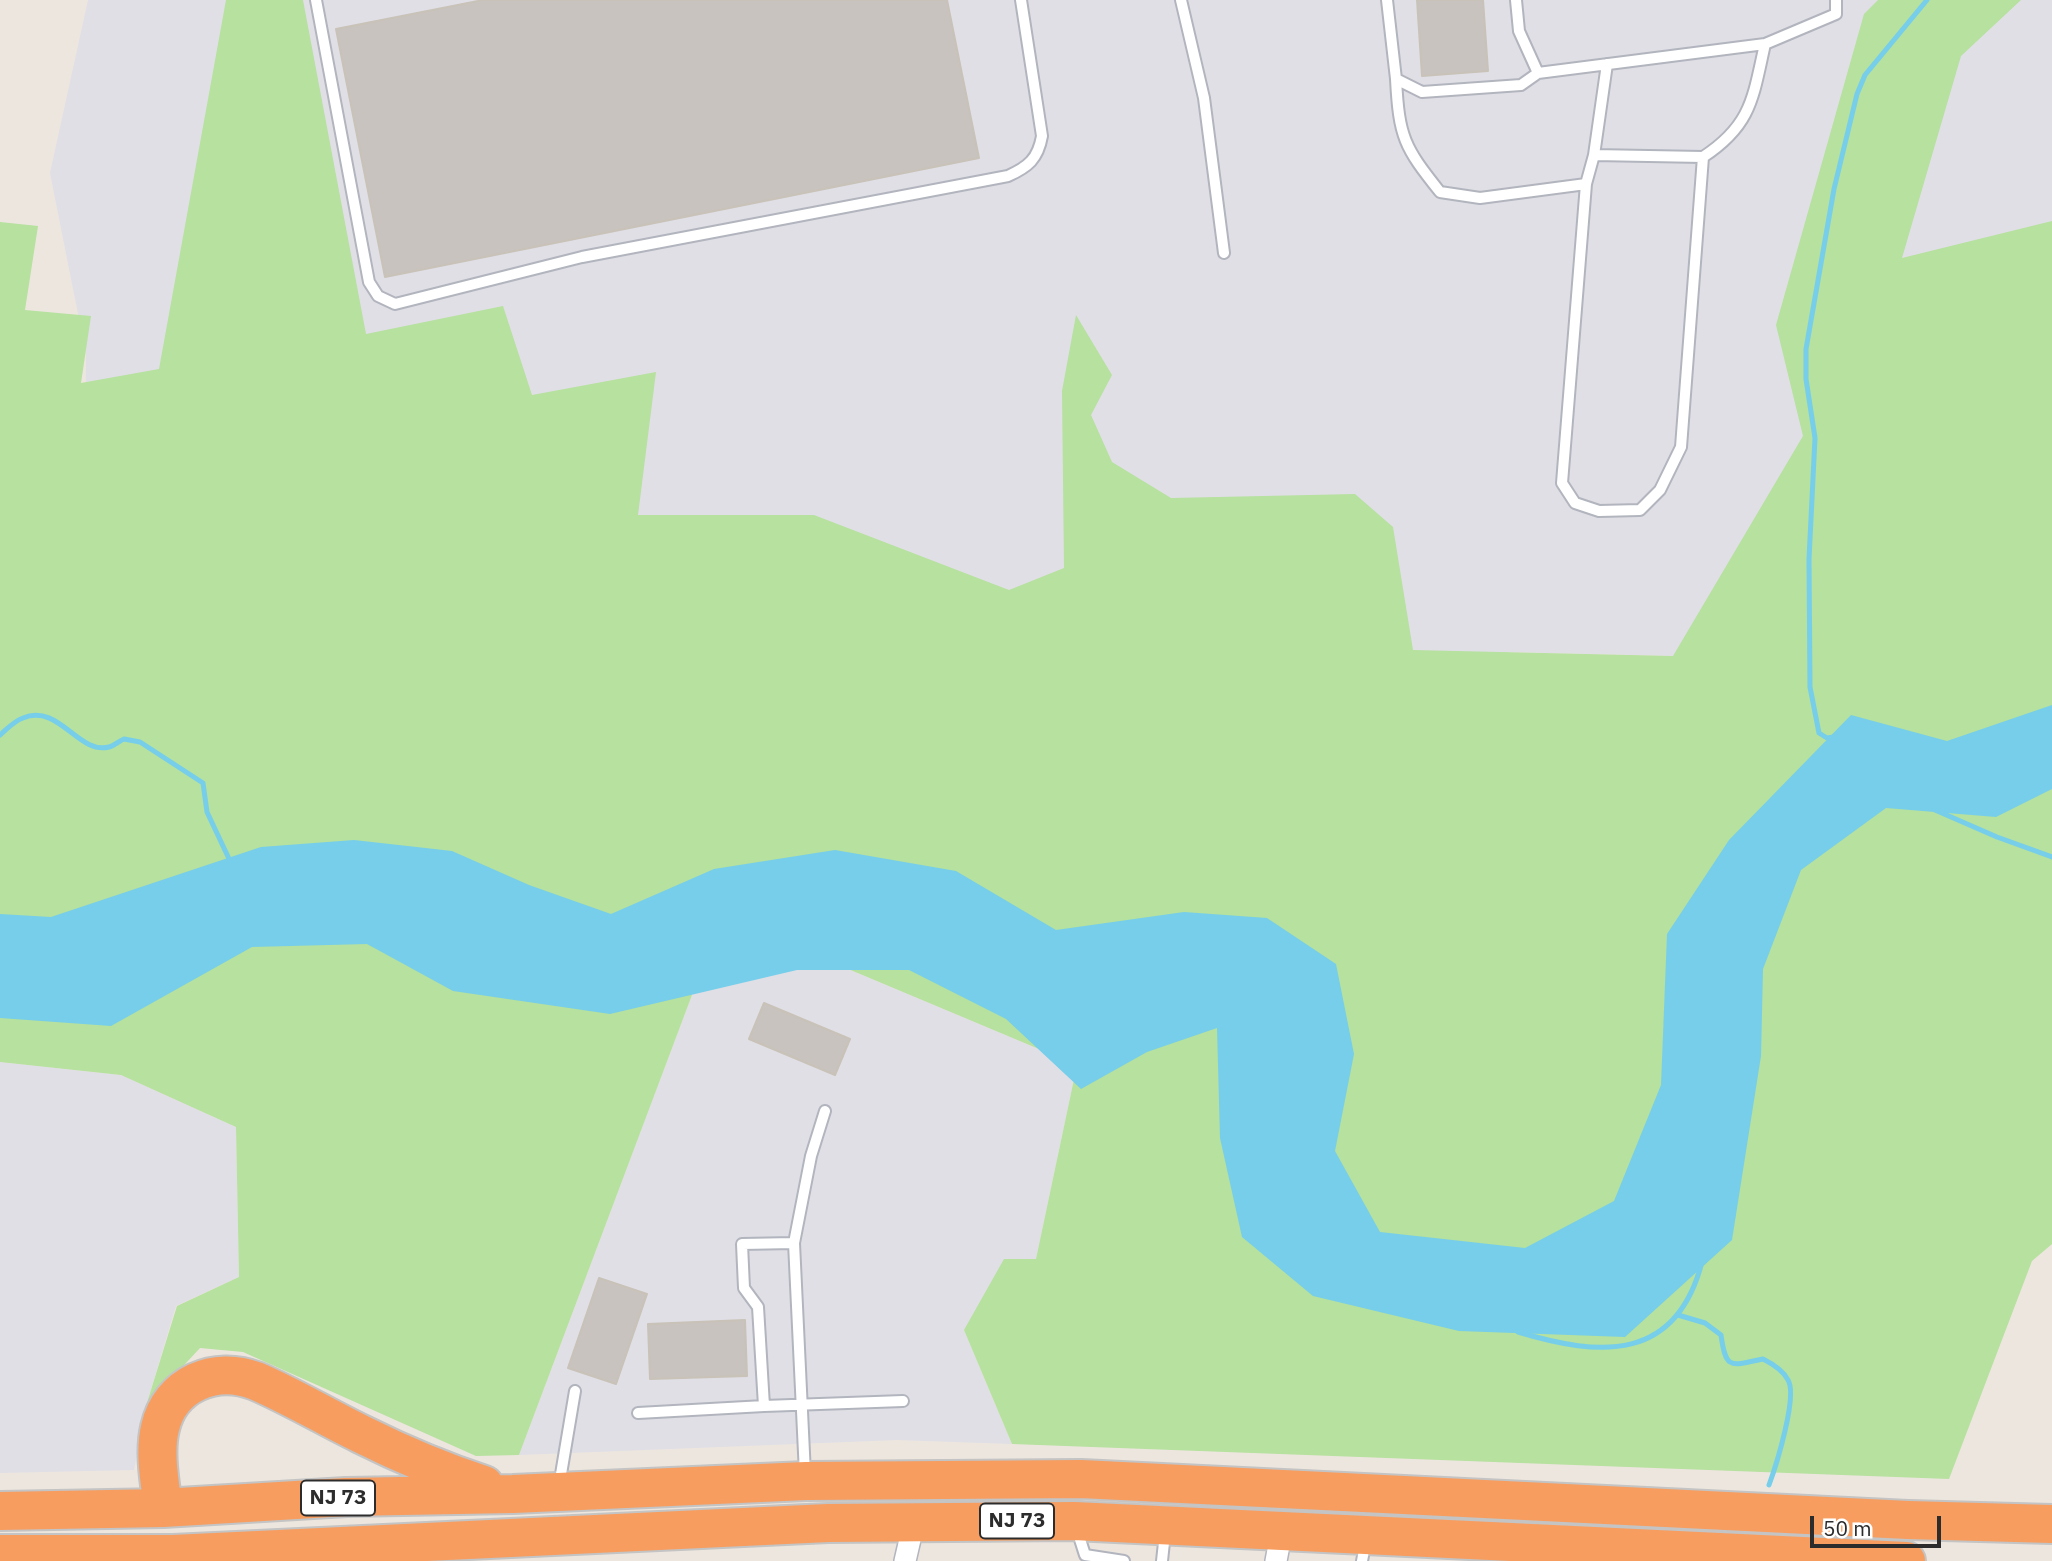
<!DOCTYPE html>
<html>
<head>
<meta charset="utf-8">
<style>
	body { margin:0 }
	#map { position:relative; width:2052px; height:1561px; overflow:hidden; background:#ede6df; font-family:"IBM Plex Sans",sans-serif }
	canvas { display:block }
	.scale { position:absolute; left:1810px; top:1516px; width:131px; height:32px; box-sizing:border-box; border:4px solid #2c2c2c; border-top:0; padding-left:9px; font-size:21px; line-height:24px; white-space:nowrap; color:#2c2c2c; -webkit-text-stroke:5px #fff; paint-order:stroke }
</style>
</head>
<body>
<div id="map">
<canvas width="2052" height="1561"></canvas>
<div class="scale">50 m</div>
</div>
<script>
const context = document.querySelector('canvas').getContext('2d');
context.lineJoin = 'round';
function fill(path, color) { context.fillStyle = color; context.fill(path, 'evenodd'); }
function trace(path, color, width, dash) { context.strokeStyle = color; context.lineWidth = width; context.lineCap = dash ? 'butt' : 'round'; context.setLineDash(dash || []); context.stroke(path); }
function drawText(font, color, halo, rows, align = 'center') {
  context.font = font + ' "IBM Plex Sans",sans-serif'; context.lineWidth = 6; context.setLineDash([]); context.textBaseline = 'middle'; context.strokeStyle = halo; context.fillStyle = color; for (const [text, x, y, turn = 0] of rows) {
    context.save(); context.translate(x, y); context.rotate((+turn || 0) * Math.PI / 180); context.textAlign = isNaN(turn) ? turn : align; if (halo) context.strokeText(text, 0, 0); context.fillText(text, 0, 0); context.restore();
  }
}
fill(new Path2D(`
	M88 0H2052V515L1673 656 1508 652 1331 694 85 504 86 354 50 173Z
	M760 957 841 966 1077 1065 1036 1259 964 1330 1012 1444 897 1440 519 1455 695 987Z
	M0 1062 121 1075 236 1127 239 1277 176 1306 146 1406 134 1470 0 1473Z`), '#e0dfe6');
fill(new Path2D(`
	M226 0H303L366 334 503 306 532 395 656 372 638 515H814L1009 590 1064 568 1062 391 1076 315 1112 375 1091 415 1112 462 1171 498 1355 494 1393 527 1413 650 1673 656 1803 436 1776 325 1864 14 1878 0H2021L1961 56 1902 258 2052 221V1244L2032 1261 1949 1479 1012 1444 964 1330 1004 1259H1036L1077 1065 841 966 760 957 695 987 519 1455 476 1456 243 1352 200 1348 146 1406 177 1306 239 1277 236 1127 121 1075 0 1062V222L38 226 25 310 91 316 81 383 159 369Z`), '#b6e19e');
fill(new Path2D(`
	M2052 705V789L1996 817 1886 808 1801 870 1763 969 1761 1056 1732 1240 1625 1337 1459 1331 1313 1296 1242 1237 1220 1138 1217 1028 1147 1052 1081 1089 1006 1019 909 970H797L610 1014 453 991 367 944 252 947 111 1026 0 1018V914L51 917 261 847 354 840 452 851 529 885 611 914 714 869 835 850 956 871 1056 930 1184 912 1267 918 1336 964 1354 1054 1335 1151 1380 1232 1525 1248 1614 1201 1661 1085 1667 934 1729 840 1851 715 1947 741Z`), '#76ceea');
trace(new Path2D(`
	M0 735C7 729 14 721 23 718 59 703 78 755 109 747 114 746 119 741 124 739L140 742 203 783 207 812 231 863
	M1834 737 1827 738 1819 733 1810 687 1809 559 1815 438 1806 379V349L1834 189 1857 94 1865 75 1927 0
	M1935 810 1997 837 2052 857
	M1678 1315 1705 1323 1721 1335C1726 1372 1732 1365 1763 1359 1773 1364 1783 1370 1788 1380 1798 1396 1776 1466 1769 1485
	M1518 1332C1601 1357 1676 1362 1702 1262`), '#76ceea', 5);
const building = new Path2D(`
	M483 0H947L979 158 385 277 336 29Z
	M1417 0H1483L1488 71 1422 76Z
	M764 1003 850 1039 835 1075 749 1039Z
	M599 1278 647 1294 616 1384 568 1368Z
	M745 1320 747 1376 650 1379 648 1324Z`);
fill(building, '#c8c3be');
trace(building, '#c8c2b8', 2);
const lane = new Path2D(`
	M316 0 369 282 378 296 395 304 582 257 1008 176C1028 167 1038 159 1042 136L1021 0
	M1181 0 1204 98 1224 253
	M1387 0 1396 79 1422 92 1521 85 1538 73
	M1516 0 1519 31 1538 73 1765 44 1836 14V0
	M1396 79C1399 137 1404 147 1440 192L1480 198 1586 184 1594 155 1607 64
	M1703 157C1752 125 1753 97 1765 44
	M1586 184 1562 483 1575 503 1599 511 1640 510 1660 490 1681 447 1703 157 1594 155
	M794 1243 811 1156 825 1111
	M638 1413 764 1406
	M805 1474 794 1243 742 1244 744 1288 758 1307 764 1406 903 1401
	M559 1486 575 1391
	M1077 1530 1085 1555 1124 1561
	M1162 1561 1165 1533
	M1362 1561 1366 1540`);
const street = new Path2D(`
	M905 1561 914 1522
	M1276 1561 1282 1529`);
const highway = new Path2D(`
	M163 1508C160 1483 154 1453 160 1428 170 1384 215 1365 256 1381 291 1396 326 1417 361 1434 401 1454 441 1471 484 1485
	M0 1511 163 1508 346 1497 513 1494 806 1481 1081 1479 1908 1520 2052 1524
	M0 1554H173L828 1523 1074 1521 1906 1561`);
trace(lane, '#b2b5be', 14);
trace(street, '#b2b5be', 24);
trace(highway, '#c4c4c4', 42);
trace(lane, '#fff', 10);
trace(street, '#fff', 21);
trace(highway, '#f79d5f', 38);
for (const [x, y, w] of [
	[338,1498,74],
	[1017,1521,74]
]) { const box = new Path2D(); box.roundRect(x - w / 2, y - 17.5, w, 35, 5); context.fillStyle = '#fff'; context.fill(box); trace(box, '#2c2c2c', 2); }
drawText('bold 21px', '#2c2c2c', null, [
	["NJ 73",338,1498],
	["NJ 73",1017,1521]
]);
</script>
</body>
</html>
